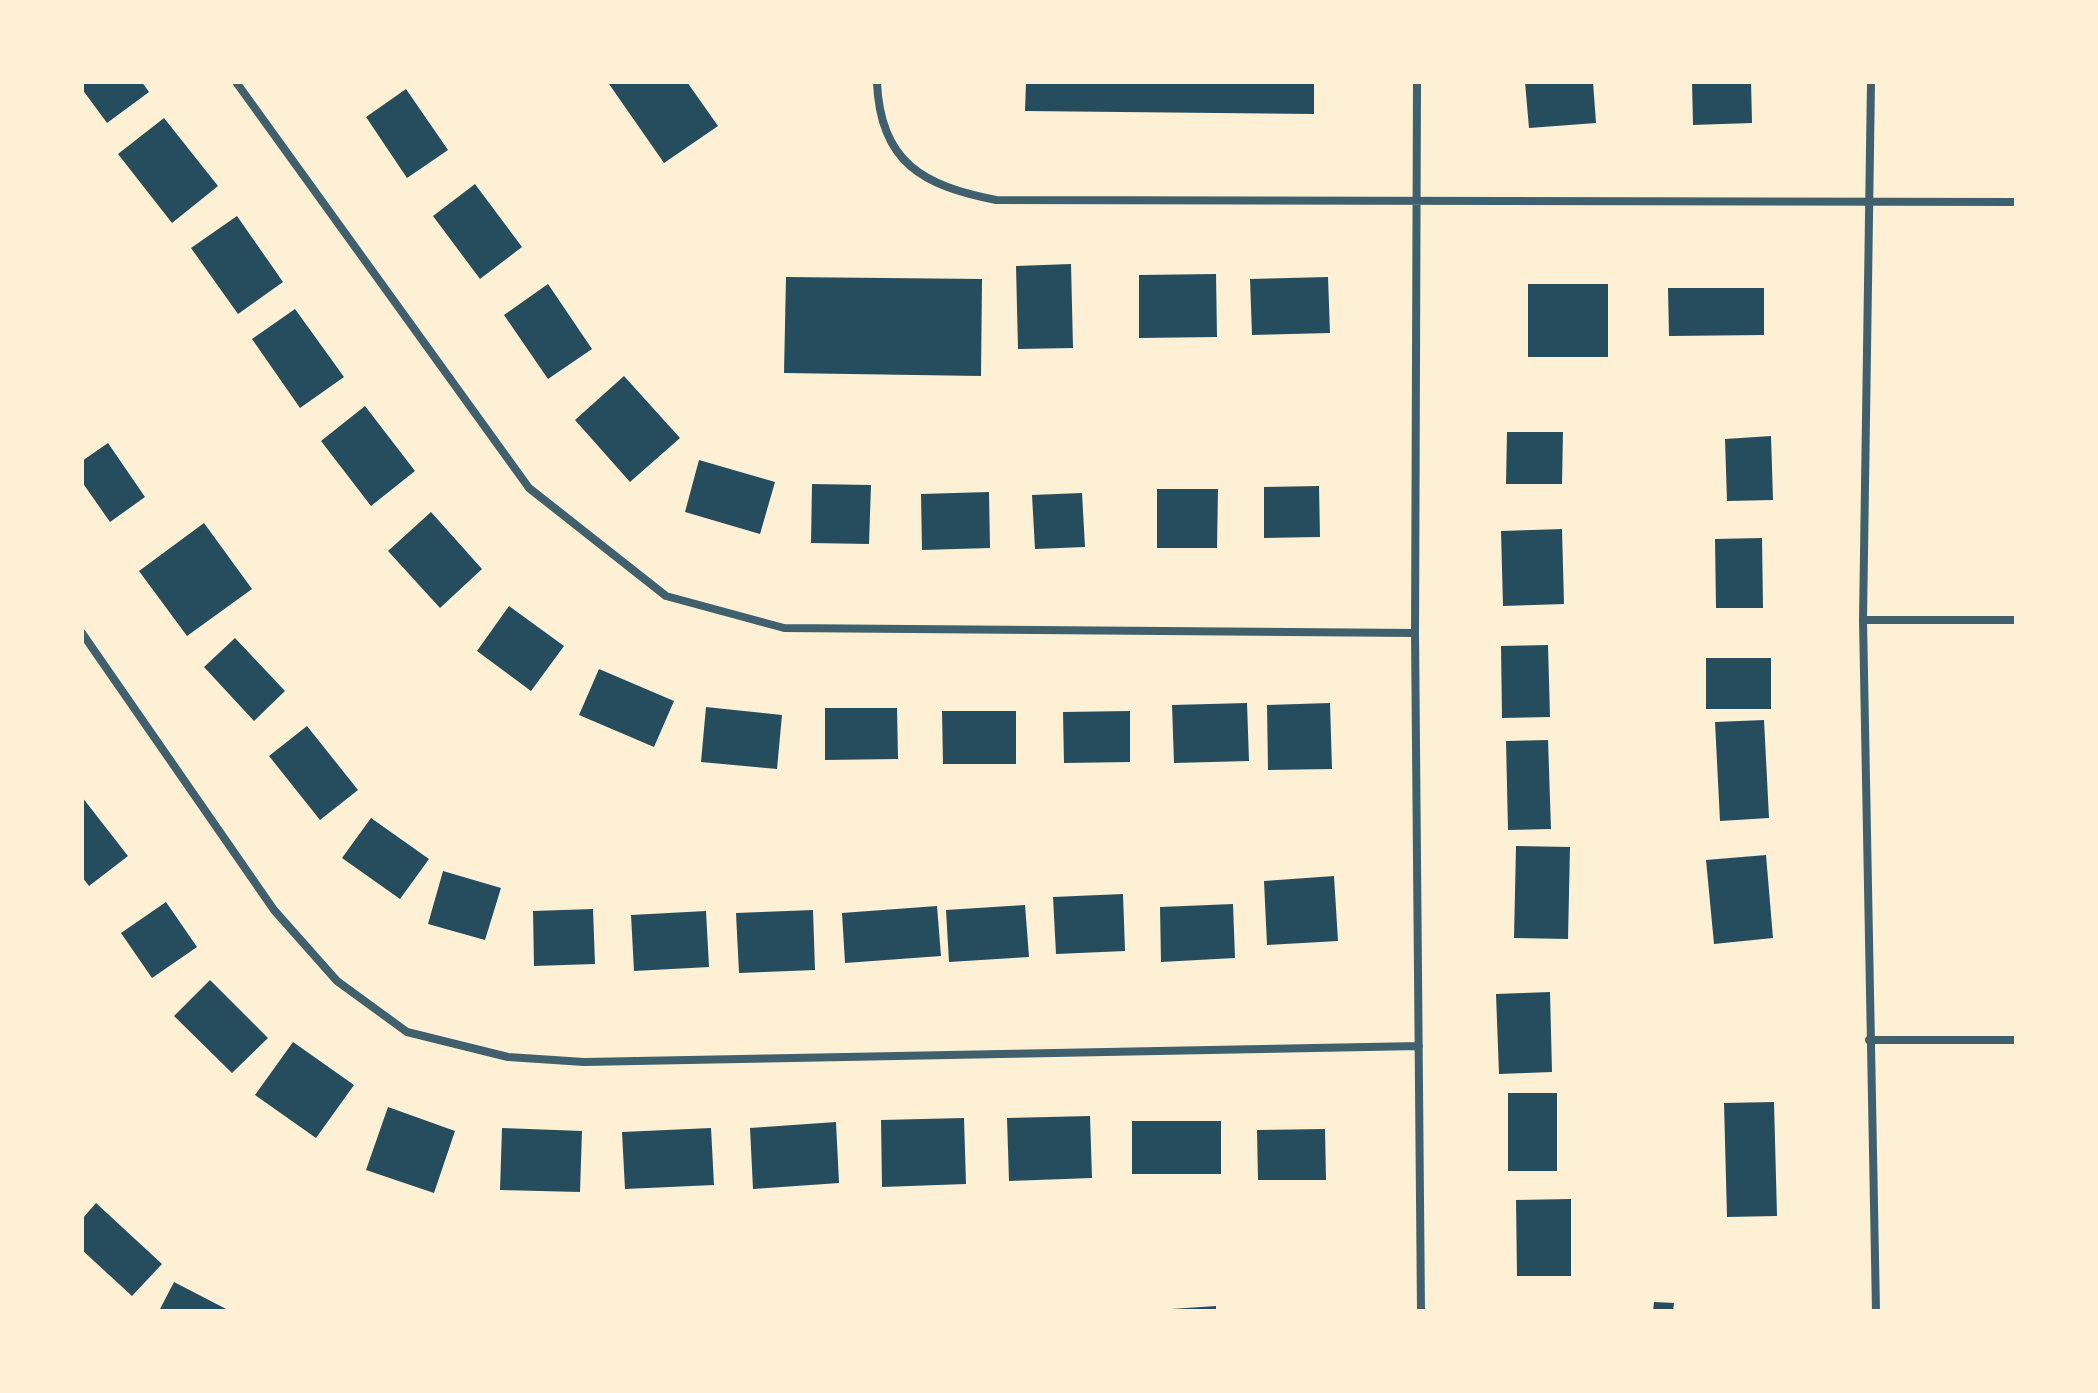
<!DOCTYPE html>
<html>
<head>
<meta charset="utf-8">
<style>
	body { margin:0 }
	#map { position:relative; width:2098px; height:1393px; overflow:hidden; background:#fdf0d5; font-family:Signika,sans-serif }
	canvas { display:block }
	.frame { position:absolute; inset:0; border:84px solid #fdf0d5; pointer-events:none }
</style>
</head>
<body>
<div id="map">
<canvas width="2098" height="1393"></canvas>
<div class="frame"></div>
</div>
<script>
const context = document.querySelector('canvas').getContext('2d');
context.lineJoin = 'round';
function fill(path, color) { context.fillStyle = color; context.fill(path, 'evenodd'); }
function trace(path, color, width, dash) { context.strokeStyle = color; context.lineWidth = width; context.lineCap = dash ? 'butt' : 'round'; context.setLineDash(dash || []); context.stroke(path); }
fill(new Path2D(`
	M82 82H142L149 92 107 123 82 89Z
	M612 82H687L718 126 664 163 609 84Z
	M1026 82H1314V114L1025 111Z
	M1525 82H1593L1596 123 1529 128Z
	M1692 82H1751L1752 123 1693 125Z
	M406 89 448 150 407 178 366 117Z
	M164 118 218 186 172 223 118 154Z
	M475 184 522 247 480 279 433 216Z
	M237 216 283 282 238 314 191 248Z
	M1071 264 1073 348 1018 349 1016 266Z
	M1216 274 1217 337 1139 338V275Z
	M786 277 982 279 981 376 784 373Z
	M1328 277 1330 333 1252 335 1250 279Z
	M548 284 592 349 548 379 504 315Z
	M1528 284H1608V357H1528Z
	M1668 288H1764V335L1669 336Z
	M295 309 344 377 300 408 252 339Z
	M624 376 680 438 630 482 575 420Z
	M365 406 415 471 371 506 321 441Z
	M1507 432H1563L1562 484H1506Z
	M1771 436 1773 500 1727 501 1725 439Z
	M108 443 145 497 110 522 82 482V461Z
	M699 460 775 482 760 534 685 512Z
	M812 484 871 485 869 544 811 543Z
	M1319 486 1320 537 1264 538V487Z
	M1157 489H1218L1217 548H1157Z
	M989 492 990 548 922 550 921 494Z
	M1082 493 1085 547 1035 549 1032 495Z
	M431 512 482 569 440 608 388 551Z
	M204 523 252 589 187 636 139 571Z
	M1562 529 1564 604 1503 606 1501 531Z
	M1762 538 1763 608H1716L1715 539Z
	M509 606 564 646 531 691 477 651Z
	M235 638 285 691 254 721 204 667Z
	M1548 645 1550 717 1502 718 1501 646Z
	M1706 658H1771V709H1706Z
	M599 669 674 701 654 747 579 715Z
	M1247 703 1249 761 1174 763 1172 705Z
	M1330 703 1332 769 1268 770 1267 705Z
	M706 707 782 715 777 769 701 762Z
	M825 708H897L898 759 825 760Z
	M942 711H1016V764H943Z
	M1130 711V762L1064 763 1063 712Z
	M1764 720 1769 818 1720 821 1715 722Z
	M307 726 358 790 320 820 269 756Z
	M1548 740 1551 829 1508 830 1506 741Z
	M82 797 128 856 89 886 82 877Z
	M371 818 429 859 400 899 342 858Z
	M1516 846 1570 847 1568 939 1514 938Z
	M1766 855 1773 938 1714 944 1706 860Z
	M443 871 501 888 485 940 428 924Z
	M1334 876 1338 941 1267 945 1264 881Z
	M1123 894 1125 951 1056 954 1053 897Z
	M166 902 197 947 152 978 121 933Z
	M1233 904 1235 958 1161 962 1160 907Z
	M1025 905 1029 957 949 962 946 910Z
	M937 906 941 956 845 963 842 913Z
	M593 909 595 964 534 966 533 911Z
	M813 910 815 970 739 973 736 913Z
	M706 911 709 967 634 971 631 915Z
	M210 980 268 1038 232 1073 174 1016Z
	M1550 992 1552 1072 1499 1074 1496 994Z
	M293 1042 354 1085 316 1138 255 1095Z
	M1508 1093H1557V1171H1508Z
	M1774 1102 1777 1216 1727 1217 1724 1103Z
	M388 1107 455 1131 434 1193 366 1170Z
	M1090 1116 1092 1178 1009 1181 1007 1118Z
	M964 1118 966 1184 882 1187 881 1120Z
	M1132 1121H1221V1174H1132Z
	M836 1122 839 1183 753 1189 750 1128Z
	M502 1128 582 1131 580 1192 500 1190Z
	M711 1128 714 1185 625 1189 622 1132Z
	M1325 1129 1326 1180H1258L1257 1130Z
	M1571 1199V1276H1517L1516 1200Z
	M96 1203 162 1264 132 1296 82 1250V1219Z
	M174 1282 230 1311H159Z
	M1654 1302 1674 1303 1673 1311H1653Z
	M1216 1306V1311H1172L1171 1309Z`), '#264d5e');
trace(new Path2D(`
	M236 82 529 488 666 596 784 628 1415 633
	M877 82C880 163 924 186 996 200L2016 202
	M1417 82 1415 633 1421 1311
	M1871 82 1863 620 1876 1311
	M1863 620H2016
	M82 633 274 910 337 981 407 1032 508 1057 584 1062 1419 1046
	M1869 1040H2016`), '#3f606c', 8);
</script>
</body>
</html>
